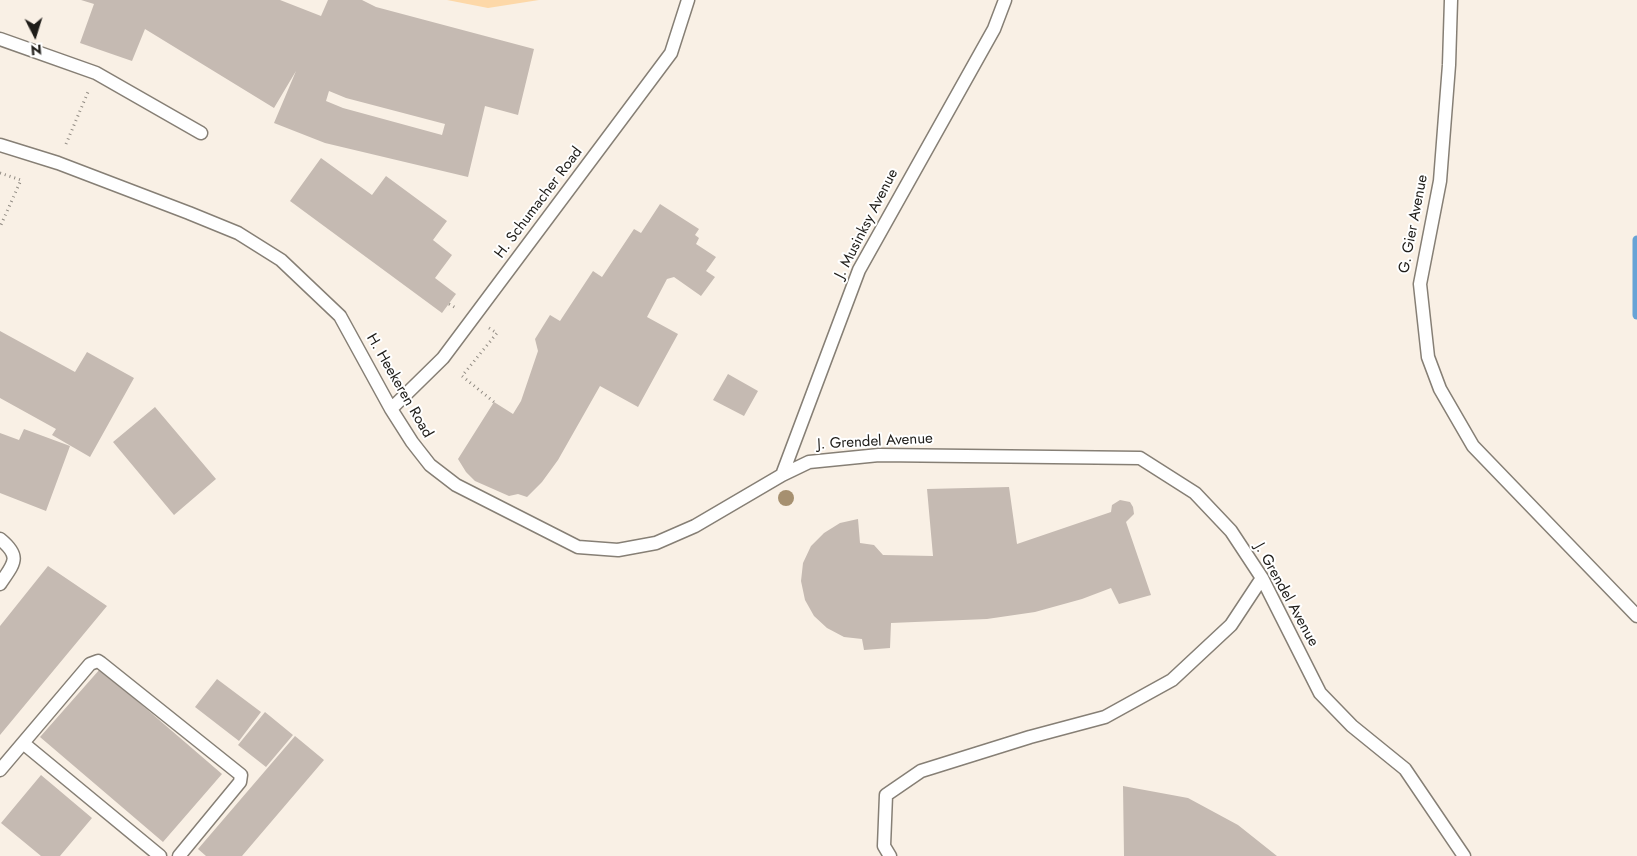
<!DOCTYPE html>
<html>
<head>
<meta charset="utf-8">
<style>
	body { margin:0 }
	#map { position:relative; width:1637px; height:856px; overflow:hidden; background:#f9f0e5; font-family:Jost,sans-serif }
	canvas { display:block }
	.north { position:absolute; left:10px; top:10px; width:50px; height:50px; -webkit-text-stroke:4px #fff; paint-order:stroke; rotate:175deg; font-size:14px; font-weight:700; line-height:20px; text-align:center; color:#1e1c18 }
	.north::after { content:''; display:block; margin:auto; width:18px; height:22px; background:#1e1c18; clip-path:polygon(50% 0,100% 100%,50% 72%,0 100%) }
</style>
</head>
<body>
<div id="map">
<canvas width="1637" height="856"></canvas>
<div class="north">N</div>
</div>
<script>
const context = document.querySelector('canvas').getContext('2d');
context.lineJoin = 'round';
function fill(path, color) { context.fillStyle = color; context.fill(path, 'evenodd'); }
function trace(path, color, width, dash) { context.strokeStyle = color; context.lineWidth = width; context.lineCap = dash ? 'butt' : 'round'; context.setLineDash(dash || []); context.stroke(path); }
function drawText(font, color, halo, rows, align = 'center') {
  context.font = font + ' Jost,sans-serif'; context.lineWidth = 4; context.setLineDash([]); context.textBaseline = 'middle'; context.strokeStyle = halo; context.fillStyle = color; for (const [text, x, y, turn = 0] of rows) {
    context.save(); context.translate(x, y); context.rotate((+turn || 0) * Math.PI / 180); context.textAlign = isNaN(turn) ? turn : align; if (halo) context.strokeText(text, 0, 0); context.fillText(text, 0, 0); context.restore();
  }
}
fill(new Path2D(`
	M447 0H539L488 8Z`), '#fdd8a8');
trace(new Path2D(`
	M1637 315V240`), '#67a3d6', 9);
fill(new Path2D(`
	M81 0H280L321 16 328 0H362L376 7 534 49 518 115 485 106 468 177 325 143 274 123 296 71 274 108 145 29 132 61 80 43 94 4ZM329 91 346 98 445 124 442 135 343 108 326 101Z
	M321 158 372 195 386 176 447 221 433 240 452 255 435 278 456 294 442 313 290 201Z
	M660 204 699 229 695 235 699 238 696 244 716 257 706 271 715 277 701 296 674 277 667 279 647 317 678 334 638 407 600 386 558 460 542 482 527 497 518 494 509 496 475 481 466 472 458 459 494 402 513 414 521 401 538 351 535 339 550 315 560 321 593 271 602 277 634 229 641 233Z
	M0 331 75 372 87 352 134 378 90 457 52 435 56 429 0 398Z
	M728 374 758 391 744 416 713 400Z
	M155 407 216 479 174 515 113 442Z
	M24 429 70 446 46 511 0 493V433L19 440Z
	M1009 487 1017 544 1111 512 1112 505 1120 500 1130 502 1133 507 1134 514 1126 522 1151 595 1119 604 1111 588 1082 599 1035 612 987 619 891 623 890 648 864 650 862 639 844 637 827 628 814 616 805 600 801 581 803 563 811 546 824 533 840 523 858 519 860 543 874 545 883 555 933 556 927 489Z
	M48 566 107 606 0 735V626Z
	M100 669 222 774 163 842 40 737Z
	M217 679 261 712 239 741 195 707Z
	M265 712 293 735 266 767 238 745Z
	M295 736 324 760 242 856H206L198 849Z
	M41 775 92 818 60 856H41L1 823Z
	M1123 786 1188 798 1238 825 1277 856H1124Z`), '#c5bab2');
const service = new Path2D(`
	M1451 0 1449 65 1440 181 1420 284 1428 357 1440 389 1473 446 1637 616
	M0 39 96 73 201 133
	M0 145 58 163 189 213 238 233 281 260 340 316 391 409 412 442 430 465 456 485 578 547 618 550 656 543 695 526 782 475 809 462 879 455 1140 458 1195 493 1231 531 1262 578 1320 693 1352 726 1405 769 1464 856
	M391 409 443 358 671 53 688 0
	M782 475 859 270 994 29 1005 0
	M0 539C22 557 14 563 0 584
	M23 743 160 856
	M0 770 90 664 98 661 101 663 241 775 240 782 179 856
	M890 856 884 846 886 795 921 771 1030 737 1105 717 1172 680 1231 625 1262 578`);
trace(service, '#867f75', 15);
trace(new Path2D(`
	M66 144 88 92
	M0 173 21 180 0 227
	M449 304 456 308
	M489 328 497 333 462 376 494 402`), '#918b83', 3, [1, 4]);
trace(service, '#fff', 12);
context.fillStyle = '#a69070';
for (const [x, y] of [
	[786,498]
]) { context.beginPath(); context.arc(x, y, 8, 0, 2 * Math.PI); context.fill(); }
drawText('15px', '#1e1c18', '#fff', [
	["H. Schumacher Road",539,203,-53],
	["J. Musinksy Avenue",867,224,-63],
	["G. Gier Avenue",1414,224,-79],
	["H. Heekeren Road",399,386,60],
	["J. Grendel Avenue",875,442,-3],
	["J. Grendel Avenue",1286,595,61]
]);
</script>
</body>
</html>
